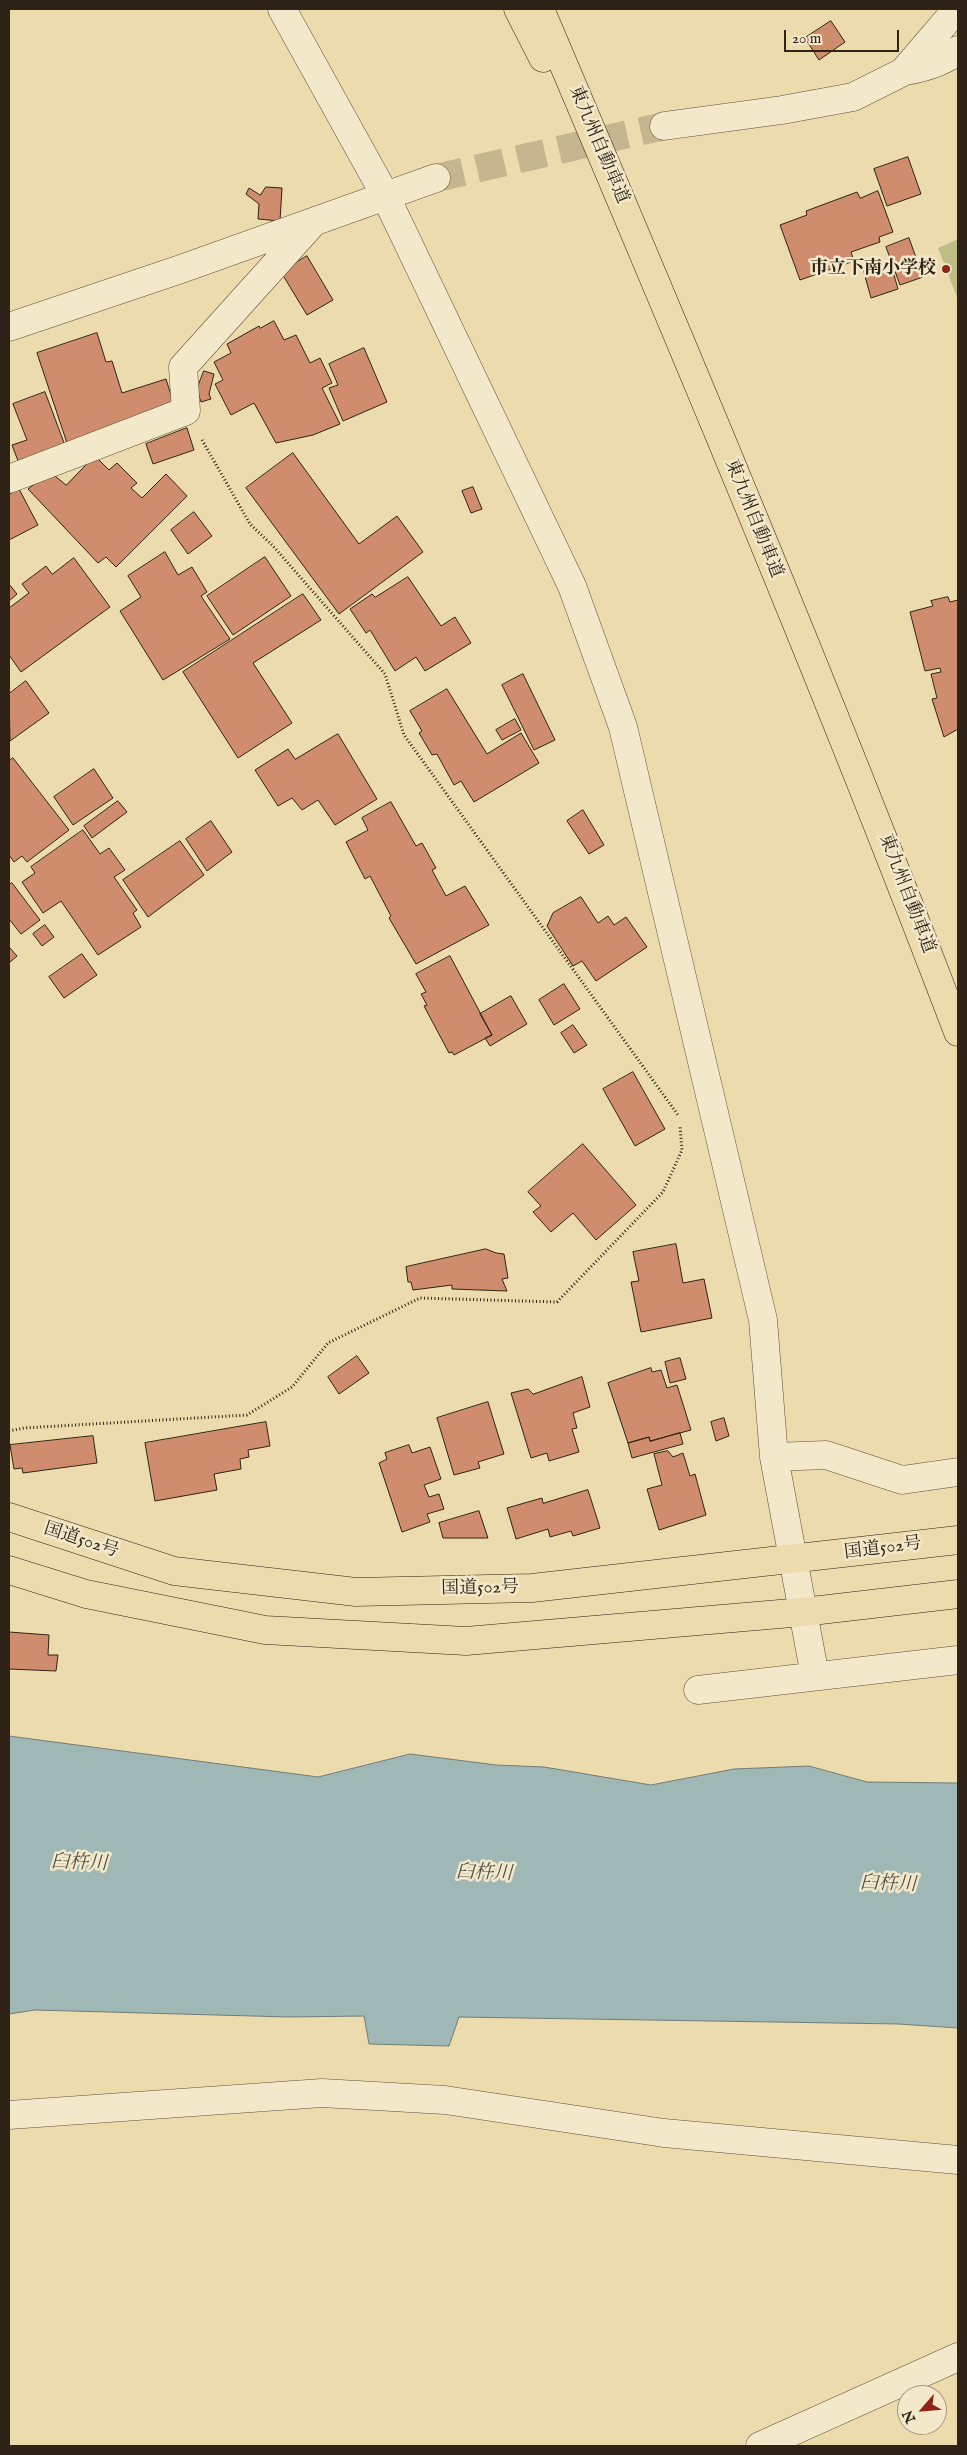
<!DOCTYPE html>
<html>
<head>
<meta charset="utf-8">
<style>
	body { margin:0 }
	#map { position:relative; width:967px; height:2455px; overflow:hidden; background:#ecdbad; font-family:"IM FELL English",serif }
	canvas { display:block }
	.frame { position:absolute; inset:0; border:10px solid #2f2317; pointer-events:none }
	.north { position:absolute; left:897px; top:2385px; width:50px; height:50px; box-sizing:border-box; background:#f3e8ca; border:1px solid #a59982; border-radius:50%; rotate:243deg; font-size:14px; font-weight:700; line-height:20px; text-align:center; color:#2f2317 }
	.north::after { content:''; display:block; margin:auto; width:18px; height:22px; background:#8f2418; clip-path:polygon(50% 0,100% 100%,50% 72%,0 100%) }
	.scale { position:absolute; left:784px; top:30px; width:115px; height:22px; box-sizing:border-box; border:2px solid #2f2317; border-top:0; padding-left:6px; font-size:15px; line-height:18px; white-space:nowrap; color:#2f2317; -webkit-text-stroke:4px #f3e8ca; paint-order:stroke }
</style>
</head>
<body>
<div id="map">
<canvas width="967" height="2455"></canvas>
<div class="frame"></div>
<div class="north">N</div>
<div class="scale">20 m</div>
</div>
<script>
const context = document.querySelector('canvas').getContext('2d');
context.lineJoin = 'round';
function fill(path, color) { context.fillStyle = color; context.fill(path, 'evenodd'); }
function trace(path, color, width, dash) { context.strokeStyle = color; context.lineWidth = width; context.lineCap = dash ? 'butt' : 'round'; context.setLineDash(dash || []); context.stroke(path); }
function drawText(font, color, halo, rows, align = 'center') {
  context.font = font + ' "IM FELL English","Noto Serif JP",serif'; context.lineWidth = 5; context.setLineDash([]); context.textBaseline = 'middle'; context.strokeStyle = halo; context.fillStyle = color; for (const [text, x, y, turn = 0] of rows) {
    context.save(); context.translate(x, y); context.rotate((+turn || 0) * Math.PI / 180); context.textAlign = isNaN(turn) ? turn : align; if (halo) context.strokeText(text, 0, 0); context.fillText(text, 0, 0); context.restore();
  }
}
fill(new Path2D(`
	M958 239V300L938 248Z`), '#bebe85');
const water = new Path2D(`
	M9 1736 318 1777 410 1754 496 1765 544 1767 651 1785 734 1769 809 1766 867 1782 958 1783V2028L899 2024 459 2017 449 2046 369 2044 364 2016 289 2017 35 2010 9 2014Z`);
fill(water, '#9fb8b6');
trace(water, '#727c76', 1);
const building = new Path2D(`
	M831 21 845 42 819 60 805 38Z
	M908 157 921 194 887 206 874 169Z
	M266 187 282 188 280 221 258 219 259 204 246 194 249 188 260 195Z
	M878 191 893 232 879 237 880 242 851 252 854 261 800 280 780 225 807 215 806 211 857 192 860 198Z
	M909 238 923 277 900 285 886 247Z
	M307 256 333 300 307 315 281 272Z
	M890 261 898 289 871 298 863 269Z
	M274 321 284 340 296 335 310 363 320 358 332 383 322 388 340 424 313 435 276 443 254 403 231 415 215 384 223 380 214 362 231 353 227 344 259 326 260 328Z
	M97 333 106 362 112 361 122 393 166 379 175 408 67 443 37 353Z
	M364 348 387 402 343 421 329 388 338 385 329 364Z
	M204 371 214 374 209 394 211 399 201 402 197 389Z
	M45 392 66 448 20 466 12 445 27 440 13 404Z
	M187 428 194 450 153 464 146 444Z
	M293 453 359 544 397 516 423 552 339 614 246 488Z
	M95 456 109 470 117 463 137 483 131 488 142 498 166 474 187 496 116 567 106 557 98 563 28 489 50 472 66 485Z
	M473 487 482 509 471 513 462 491Z
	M19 489 38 525 9 540V495Z
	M194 512 212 536 188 554 171 530Z
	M165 552 178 575 192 567 207 592 201 596 230 639 163 680 120 611 141 597 128 576Z
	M265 557 291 596 233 635 207 596Z
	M74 558 110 607 21 672 9 655V608L29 593 22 584 46 566 52 574Z
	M408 577 441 626 455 617 471 643 425 671 416 657 395 671 370 630 366 633 350 609 372 594 375 597Z
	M9 584 17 594 9 601Z
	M303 594 321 620 253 663 292 723 238 758 183 672Z
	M948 597 950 602 958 600V729L944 737 932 699 937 698 931 674 941 672 940 668 925 671 910 612 933 606 931 601Z
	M523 674 555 740 534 750 502 685Z
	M26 681 49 713 10 741 9 694Z
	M447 689 487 754 521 733 539 763 474 802 461 781 454 785 437 754 432 755 419 733 422 731 410 711Z
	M515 719 521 730 502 740 496 730Z
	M338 734 377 799 335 825 318 800 302 810 292 798 278 806 255 770 288 749 295 759Z
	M13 758 69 830 27 862 22 856 14 862 9 855V761Z
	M94 769 113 798 73 825 54 797Z
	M118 801 127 812 92 838 84 826Z
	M391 802 416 846 422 843 436 868 432 870 446 896 465 886 489 925 416 964 389 918 391 916 370 876 365 879 346 842 368 830 362 818Z
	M583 810 604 845 589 854 567 821Z
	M211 821 232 852 207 871 186 839Z
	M83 830 100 854 109 848 125 870 114 877 137 910 133 913 141 927 98 955 61 901 43 913 22 882 35 873 31 867Z
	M180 841 204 875 148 917 123 880Z
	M12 883 40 920 21 934 9 919V885Z
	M581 897 598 923 608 916 614 925 626 917 647 947 596 981 582 961 573 966 547 926 553 913Z
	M45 925 54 937 42 946 33 934Z
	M9 947 17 956 9 963Z
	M82 954 97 975 64 998 49 977Z
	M450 956 492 1035 454 1055 452 1052 449 1053 424 1006 427 1005 421 994 426 992 416 974Z
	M564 984 580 1009 554 1025 539 1000Z
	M511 996 527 1024 490 1046 485 1038 492 1035 480 1014Z
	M573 1025 587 1045 574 1053 561 1033Z
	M633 1072 665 1129 635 1146 603 1089Z
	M583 1144 636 1205 596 1240 573 1213 551 1232 533 1212 541 1206 528 1192Z
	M676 1244 683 1283 704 1279 712 1318 641 1332 631 1282 639 1281 633 1252Z
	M486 1249 496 1253 504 1254 508 1278 502 1279 507 1291 452 1289V1285L413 1290 411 1282H408L406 1267Z
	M357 1356 369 1373 339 1394 328 1377Z
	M680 1358 686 1379 670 1383 665 1362Z
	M651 1368 652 1372 661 1370 667 1388 677 1385 691 1430 650 1441 649 1437 628 1443 608 1383Z
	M582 1377 590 1407 573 1413 577 1428 572 1429 579 1452 549 1461 547 1453 531 1458 511 1393 528 1389 533 1394Z
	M488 1402 504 1454 478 1462 480 1468 454 1475 437 1418Z
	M724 1418 729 1436 716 1441 711 1422Z
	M266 1422 270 1446 248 1450 249 1457 240 1459 241 1469 214 1474 217 1490 155 1501 145 1443Z
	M680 1433 683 1444 632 1458 628 1443 649 1437 650 1441Z
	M93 1436 97 1463 23 1473 22 1468 14 1469 10 1445Z
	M409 1445 412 1453 430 1447 441 1479 424 1485 429 1497 439 1494 444 1509 427 1514 430 1522 402 1532 379 1463 387 1459 385 1453Z
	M668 1451 673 1457 683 1453 690 1476 695 1474 706 1515 659 1530 647 1489 662 1485 654 1454Z
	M588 1490 600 1528 573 1536 571 1531 550 1537 548 1529 516 1539 507 1508 542 1498 543 1503Z
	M479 1511 488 1538H443L439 1523Z
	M9 1632 49 1635 48 1655H58L56 1671 9 1669Z`);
fill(building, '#d08d6d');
trace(building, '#2f2317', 1);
trace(new Path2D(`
	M436 178 664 126`), '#c6b68f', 28, [28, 14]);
const minor = new Path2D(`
	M282 9 385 195 572 586 623 727 763 1320 774 1457 815 1676
	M905 71C923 68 944 62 958 50
	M664 126 782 110 853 97 903 72 957 9
	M9 327 181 269 436 178
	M9 479 186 411 183 367 310 226
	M774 1457 826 1455 902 1480 958 1472
	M698 1690 958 1660
	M9 2115 322 2093 445 2100 664 2133 958 2160
	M760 2446 958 2357`);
const highway = new Path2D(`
	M518 9 543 58
	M540 9C684 348 827 688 958 1032
	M9 1517 174 1571 356 1592 532 1588 958 1540
	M9 1570 86 1594 265 1630 466 1641 803 1612 958 1594`);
trace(minor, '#5e513c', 29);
trace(highway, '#2f2317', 29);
trace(new Path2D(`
	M202 440 250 524 273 546 385 674 404 735 678 1115
	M9 1431 24 1428 247 1415 292 1387 328 1343 420 1298 557 1302 663 1192 682 1150 680 1126`), '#2f2317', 3, [1, 2.5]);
trace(minor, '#f3e8ca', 28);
trace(highway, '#ecdbad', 28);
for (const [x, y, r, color] of [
	[946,269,5,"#8f2418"]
]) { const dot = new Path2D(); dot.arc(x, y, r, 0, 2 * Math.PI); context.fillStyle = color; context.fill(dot); trace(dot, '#f3e8ca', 2); }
drawText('18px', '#2f2317', '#f3e8ca', [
	["東九州自動車道",598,145,67],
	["東九州自動車道",753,519,68],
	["東九州自動車道",906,894,69],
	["国道502号",81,1541,18],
	["国道502号",883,1549,-7],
	["国道502号",480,1589,-1]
]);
drawText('bold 18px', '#2f2317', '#f3e8ca', [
	["市立下南小学校",936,269]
], 'right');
drawText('italic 19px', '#515047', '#f3e8ca', [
	["臼杵川",79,1864,2],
	["臼杵川",484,1874,2],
	["臼杵川",888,1885,2]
]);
</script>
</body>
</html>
